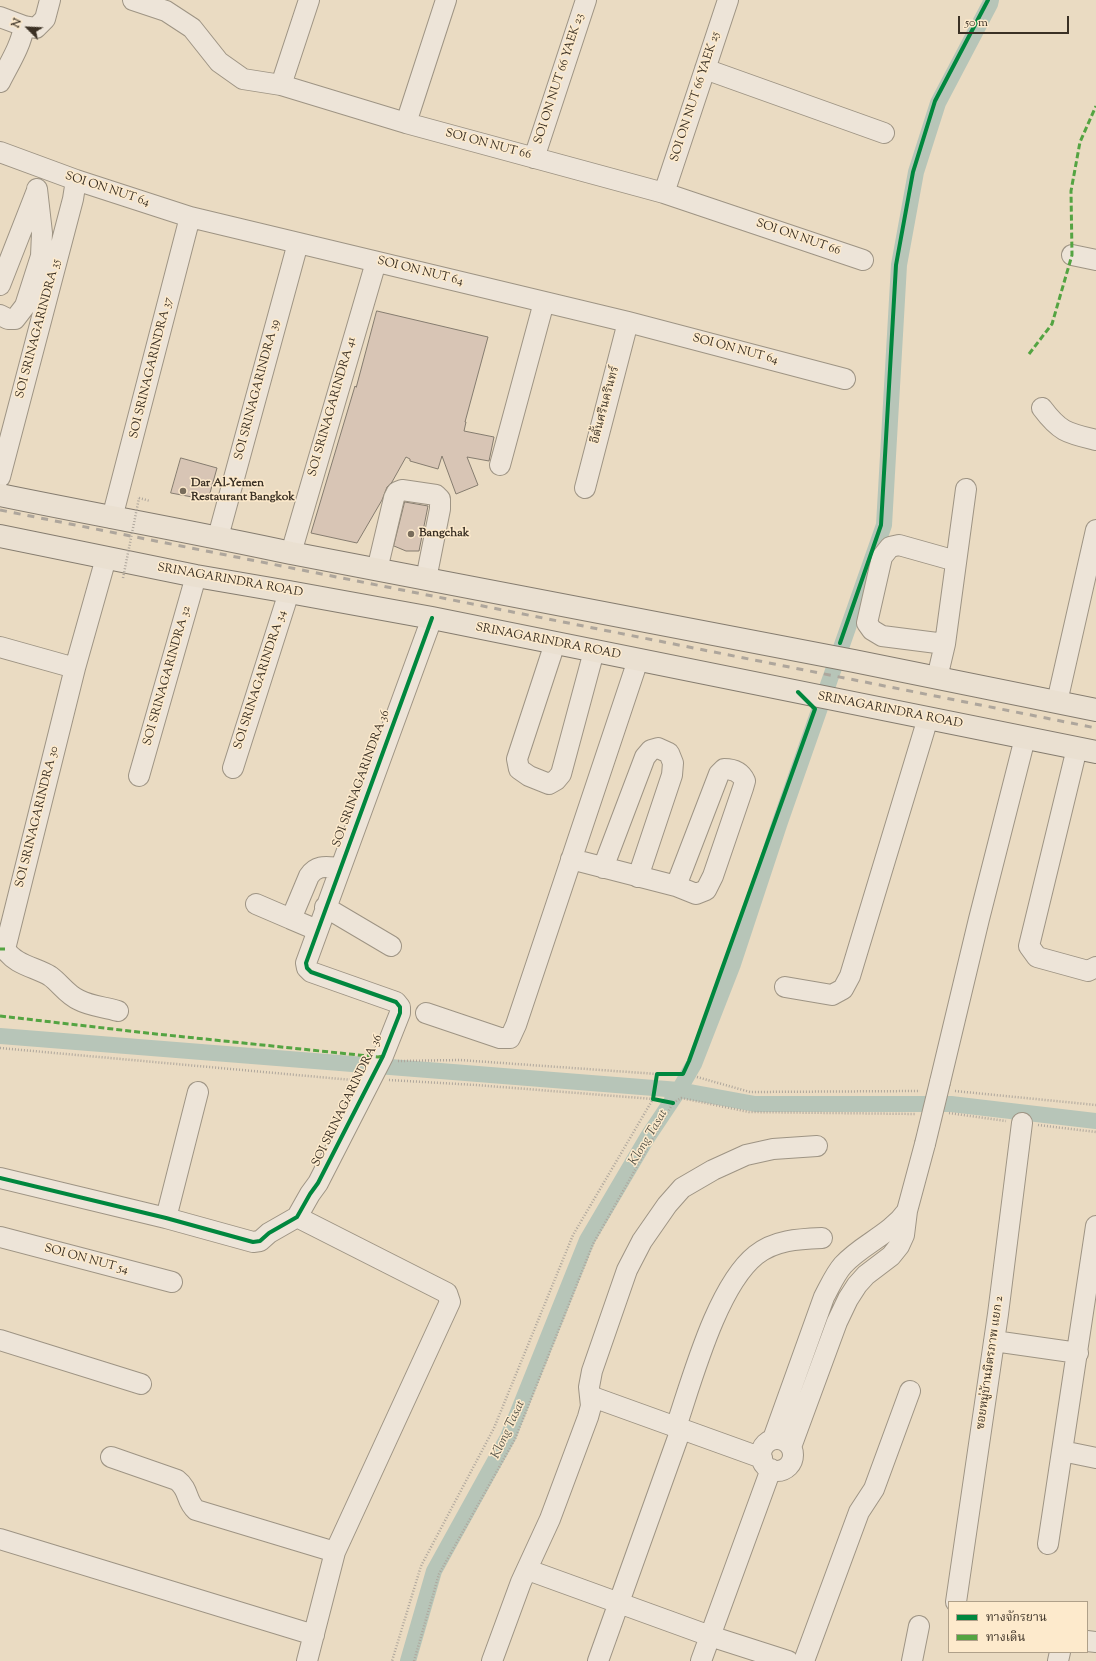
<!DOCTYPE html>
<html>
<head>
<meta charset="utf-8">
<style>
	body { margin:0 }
	#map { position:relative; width:1096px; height:1661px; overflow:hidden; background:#eadbc2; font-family:"Sorts Mill Goudy","Noto Serif Thai",serif }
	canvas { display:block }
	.legend { position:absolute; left:948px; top:1601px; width:140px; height:52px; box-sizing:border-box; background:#fdeacc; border:1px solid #afa089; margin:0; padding:5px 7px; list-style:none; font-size:12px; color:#3a3024 }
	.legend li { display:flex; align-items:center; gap:8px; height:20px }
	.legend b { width:20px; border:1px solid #afa089 }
	.north { position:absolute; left:8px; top:8px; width:40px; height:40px; -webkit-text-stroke:3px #fdeacc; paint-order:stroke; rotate:294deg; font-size:11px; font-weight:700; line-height:16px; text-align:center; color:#3a3024 }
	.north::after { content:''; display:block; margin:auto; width:14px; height:18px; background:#3a3024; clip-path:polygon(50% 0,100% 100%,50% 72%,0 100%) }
	.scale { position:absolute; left:958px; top:16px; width:111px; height:18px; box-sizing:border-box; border:2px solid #3a3024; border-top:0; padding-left:5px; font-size:12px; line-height:14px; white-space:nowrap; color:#3a3024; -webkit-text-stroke:3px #fdeacc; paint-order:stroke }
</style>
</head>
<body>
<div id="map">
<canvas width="1096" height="1661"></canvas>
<ul class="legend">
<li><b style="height:5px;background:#00873e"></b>ทางจักรยาน</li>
<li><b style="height:5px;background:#54a442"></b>ทางเดิน</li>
</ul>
<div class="north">N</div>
<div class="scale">50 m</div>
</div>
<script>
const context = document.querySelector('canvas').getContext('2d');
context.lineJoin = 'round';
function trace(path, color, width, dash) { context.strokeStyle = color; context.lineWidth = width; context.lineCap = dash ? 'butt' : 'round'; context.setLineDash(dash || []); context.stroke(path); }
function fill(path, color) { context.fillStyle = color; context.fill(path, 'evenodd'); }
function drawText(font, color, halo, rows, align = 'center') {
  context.font = font + ' "Sorts Mill Goudy","Noto Serif Thai",serif'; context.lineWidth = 3; context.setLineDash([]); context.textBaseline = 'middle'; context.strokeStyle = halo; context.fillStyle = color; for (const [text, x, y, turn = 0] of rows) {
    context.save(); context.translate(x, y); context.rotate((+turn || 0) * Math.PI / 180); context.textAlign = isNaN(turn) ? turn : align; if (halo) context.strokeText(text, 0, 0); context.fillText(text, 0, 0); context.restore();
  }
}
trace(new Path2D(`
	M0 1036 679 1090 755 1104H951L1096 1121
	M408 1661 434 1571 508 1437 587 1240 647 1138 679 1090 694 1064 733 964 780 822 884 525 899 265 916 172 938 103 990 4 991 0`), '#b7c5b8', 16);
const building = new Path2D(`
	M377 311 488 337 465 422H466L464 431 494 437 489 461 467 457 478 485 456 494 442 456 438 469 410 461V459L406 457 392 482 387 487 382 500 357 543 311 533 355 386 356 387Z
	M181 458 217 468 208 500 171 493Z
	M405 502 428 506 419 551H406L394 546Z`);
fill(building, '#d8c5b5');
trace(building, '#857c6f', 1);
const minor = new Path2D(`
	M133 0 166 11 192 28 219 62 243 79 281 85 406 123 664 193 863 260
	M0 17 24 26 36 28 45 19 50 0
	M705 69 884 133
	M0 82C9 64 21 46 24 26
	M281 85 309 0
	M406 123 446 0
	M0 152 76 180 190 217 628 322 845 379
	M534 158 586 0
	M664 193 728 0
	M1072 255 1096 260
	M0 285 36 193
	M0 315 8 319H15L25 306 41 256 42 233 37 189
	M1042 408C1060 432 1067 433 1096 440
	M500 465 544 302
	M0 477 73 199 76 180
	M585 488 628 322
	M112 518 190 217
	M218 537 298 243
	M291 553 376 262
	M106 558 75 668 5 949C15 965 35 967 50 976 60 983 67 995 79 1000 90 1006 105 1007 118 1011
	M377 570 394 498 397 492 402 490 436 495 440 499V509L426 579
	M555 643 517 759 519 769 529 776 549 784 556 780 561 774 594 651
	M945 644 882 636 872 630 867 623 882 557 890 547 899 545 956 561
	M0 647 75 668
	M937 678 945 644 966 489
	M1057 702 1096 530
	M1077 748 1029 946 1037 957 1088 971 1096 967
	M233 768 289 592
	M139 776 196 576
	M571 859 676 886 696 894 706 890 713 876 743 788 745 781C741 772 733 769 724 769L719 774 676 886
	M603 868 645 757 651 750 658 748 669 753 673 763 672 775 638 877
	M256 904 291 919
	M325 907 391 946
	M317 930 291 919 309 876C317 864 327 867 340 868
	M785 987 832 995 843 989 850 976 928 718
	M426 1013 500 1038H510L516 1025 638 660
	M940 1082 979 919 1025 738
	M0 1178 166 1218 253 1242 260 1241 269 1233 297 1217 310 1194 318 1183 383 1056 400 1013V1007L396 1002 311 972 307 968 306 963 432 618
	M297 1217 447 1293 450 1302 335 1552 307 1661
	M166 1218 198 1092
	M0 1237 172 1282
	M0 1340 141 1384
	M994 1341 1078 1353
	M590 1396 762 1458
	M676 1427C692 1380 717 1286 756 1255 775 1240 798 1239 822 1238
	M773 1439 824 1297C830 1286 835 1274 843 1265 862 1244 890 1235 907 1211
	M761 1455a16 16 0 1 1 32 0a16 16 0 1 1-32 0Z
	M791 1447 837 1322 848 1299 857 1285 866 1275 891 1256 899 1246 904 1235 907 1211 925 1144
	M1062 1451 1096 1458
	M111 1457 177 1480C190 1490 185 1500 196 1510L335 1552
	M0 1539 314 1635
	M1048 1544 1096 1226
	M528 1570 710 1636 788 1661
	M956 1602 998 1314 1022 1123
	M1087 1641 1096 1642
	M492 1661 521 1582 550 1519 588 1417 591 1406 589 1387 592 1371 627 1270 642 1241 667 1205 682 1188 713 1170 746 1155 773 1149 817 1146
	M598 1661 681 1429
	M701 1661 771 1469
	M804 1661 859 1512 874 1489 910 1391
	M912 1661 919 1626
	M1058 1661 1060 1652`);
const major = new Path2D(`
	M0 495C97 515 194 532 291 553L854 661 1096 710
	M0 536 196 576 289 592 432 618 1096 752`);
trace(minor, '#9e9484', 22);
trace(major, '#857c6f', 24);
trace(new Path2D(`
	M139 498 150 501
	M0 1048 352 1080
	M398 1061 460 1060 657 1074
	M697 1077 750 1092 920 1091
	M389 1080 476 1085 653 1099 573 1235 494 1428 421 1566 392 1661
	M955 1091 1096 1105
	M949 1113 1006 1121
	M1038 1125 1096 1132
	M414 1661 439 1574 515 1439 593 1244 673 1103 681 1098 749 1112 916 1114`), '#aea69c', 2.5, [1, 2]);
trace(minor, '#ede4d8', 20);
trace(major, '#eae0d1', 22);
trace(new Path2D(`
	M0 510 1096 728`), '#aea69c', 3, [7, 7]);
const minorBridge = new Path2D(`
	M925 1144 940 1082`);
trace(minorBridge, '#9e9484', 22, []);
trace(new Path2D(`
	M123 578 139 498`), '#aea69c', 2.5, [1, 2]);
trace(minorBridge, '#ede4d8', 20);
trace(new Path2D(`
	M1029 354 1052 324 1072 255 1071 191 1080 142 1096 106
	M0 949H5
	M0 1016 147 1033 378 1057 383 1056`), '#54a442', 3, [6, 3]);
trace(new Path2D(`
	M840 643 881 525 896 265 913 172 935 101 988 0
	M673 1103 653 1099 657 1074H683L689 1061 815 709 798 692
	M0 1178 166 1218 253 1242 260 1241 269 1233 297 1217 310 1194 318 1183 383 1056 400 1013V1007L396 1002 311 972 307 968 306 963 432 618`), '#00873e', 4);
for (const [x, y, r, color] of [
	[183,491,4,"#786c5b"],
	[411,534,4,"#786c5b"]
]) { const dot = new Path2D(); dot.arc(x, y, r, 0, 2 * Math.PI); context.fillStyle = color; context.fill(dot); trace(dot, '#fdeacc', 1.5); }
drawText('12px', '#3a3024', '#fdeacc', [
	["SOI ON NUT 66 YAEK 23",560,79,-72],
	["SOI ON NUT 66 YAEK 25",696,97,-72],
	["SOI ON NUT 66",488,145,15],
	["SOI ON NUT 64",107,190,18],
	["SOI ON NUT 66",798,238,19],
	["SOI ON NUT 64",420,272,14],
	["SOI SRINAGARINDRA 35",39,329,-75],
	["SOI ON NUT 64",735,350,15],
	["SOI SRINAGARINDRA 37",152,368,-76],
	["SOI SRINAGARINDRA 39",258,390,-75],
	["อีตั้นศรีนครินทร์",606,405,-75],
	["SOI SRINAGARINDRA 41",333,407,-74],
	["SRINAGARINDRA ROAD",230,581,10],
	["SRINAGARINDRA ROAD",548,642,11],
	["SOI SRINAGARINDRA 32",168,676,-74],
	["SOI SRINAGARINDRA 34",261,680,-72],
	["SRINAGARINDRA ROAD",890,711,11],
	["SOI SRINAGARINDRA 36",362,779,-70],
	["SOI SRINAGARINDRA 30",38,817,-76],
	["SOI SRINAGARINDRA 36",348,1101,-64],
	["SOI ON NUT 54",86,1260,15],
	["ซอยหมู่บ้านมิตรภาพ แยก 2",991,1363,-82]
]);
drawText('bold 12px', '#3a3024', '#fdeacc', [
	["Dar Al-Yemen",191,484],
	["Restaurant Bangkok",191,498],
	["Bangchak",419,534]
], 'left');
drawText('italic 13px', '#545348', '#fdeacc', [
	["Klong Tasat",649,1138,-59],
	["Klong Tasat",509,1430,-65]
]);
</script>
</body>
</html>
